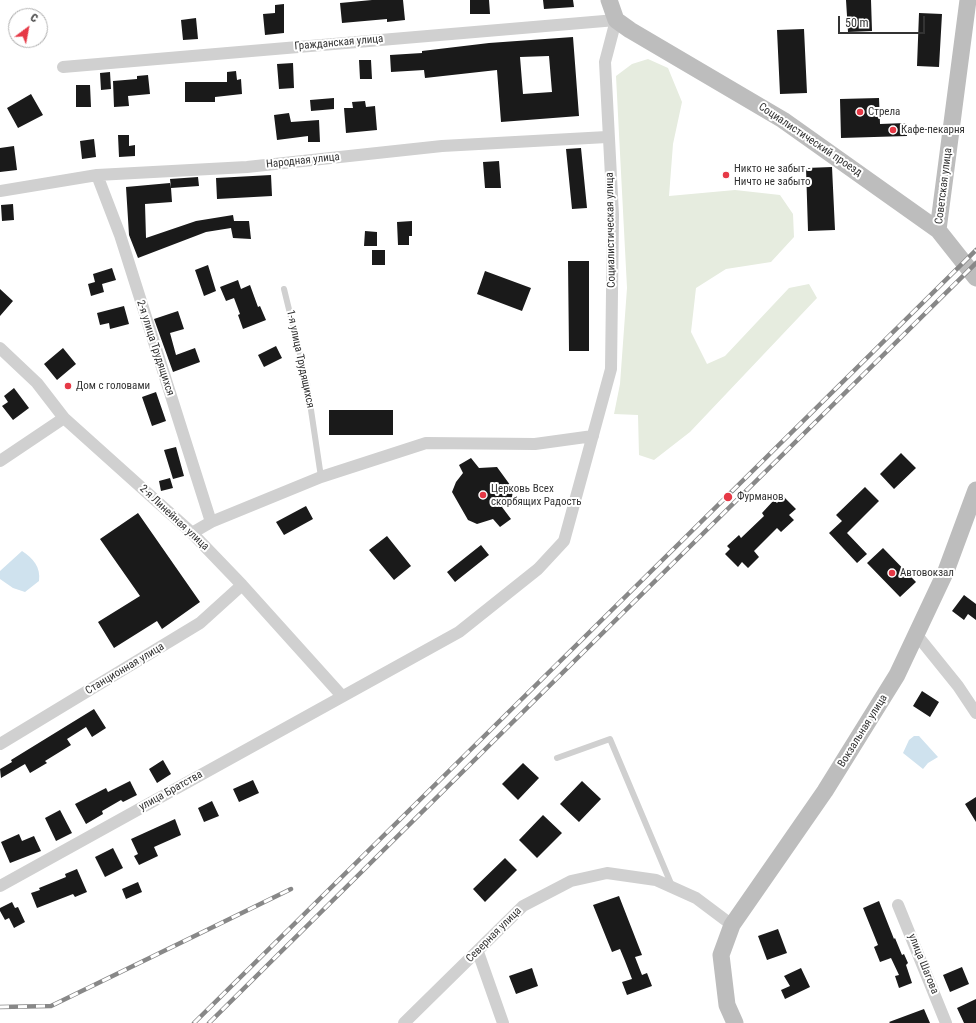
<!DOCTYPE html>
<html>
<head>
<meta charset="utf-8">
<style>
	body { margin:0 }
	#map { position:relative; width:976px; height:1023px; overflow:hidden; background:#fff; font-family:"Roboto Condensed",sans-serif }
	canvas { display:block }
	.north { position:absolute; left:8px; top:8px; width:40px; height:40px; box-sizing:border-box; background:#fff; border:1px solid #adadad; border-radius:50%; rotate:32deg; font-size:11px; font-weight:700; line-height:16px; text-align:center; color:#333 }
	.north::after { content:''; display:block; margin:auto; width:14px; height:18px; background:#e63946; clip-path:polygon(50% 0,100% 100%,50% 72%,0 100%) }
	.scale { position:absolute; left:838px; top:16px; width:87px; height:18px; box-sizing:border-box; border:2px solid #333; border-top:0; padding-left:5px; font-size:12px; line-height:14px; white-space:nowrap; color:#333; -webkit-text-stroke:3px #fff; paint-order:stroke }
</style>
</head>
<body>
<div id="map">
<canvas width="976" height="1023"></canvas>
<div class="north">С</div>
<div class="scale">50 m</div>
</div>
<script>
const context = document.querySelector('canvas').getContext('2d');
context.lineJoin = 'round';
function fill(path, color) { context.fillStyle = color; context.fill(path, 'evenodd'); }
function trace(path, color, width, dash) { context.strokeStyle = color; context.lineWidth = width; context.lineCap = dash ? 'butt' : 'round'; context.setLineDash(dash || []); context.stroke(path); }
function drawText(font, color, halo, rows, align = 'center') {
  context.font = font + ' "Roboto Condensed",sans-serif'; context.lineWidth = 4; context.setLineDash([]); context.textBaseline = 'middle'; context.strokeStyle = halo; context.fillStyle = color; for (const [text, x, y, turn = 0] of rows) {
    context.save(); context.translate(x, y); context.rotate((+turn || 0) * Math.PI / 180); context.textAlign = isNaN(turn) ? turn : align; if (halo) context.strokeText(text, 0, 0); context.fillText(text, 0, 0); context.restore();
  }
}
fill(new Path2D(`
	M648 59 668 68 682 102 673 144 669 196 735 190 780 195 793 214 794 237 771 262 726 269 696 288 691 332 707 364 725 356 789 288 809 284 817 298 690 432 654 460 639 455 638 415 614 414 620 384 627 288 616 76 632 64Z`), '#e6ecdf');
fill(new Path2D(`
	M22 551C33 558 41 567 39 581L25 592 13 588 0 579V571Z
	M914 736H919L938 757 928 763 923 769 903 753 909 740Z`), '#cfe2ee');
fill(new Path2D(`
	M372 0H403L405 20 387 22V19L342 23 340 3Z
	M470 0H489L490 14H470Z
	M543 0H573L574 7 544 9Z
	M846 0H871L872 31 848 32Z
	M284 4V33L265 35 263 14 275 13V5Z
	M919 13 942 14 939 67 917 66Z
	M196 18 198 39 183 40 181 20Z
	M804 29 807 93 780 94 777 30Z
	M573 37 579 116 501 122 497 70 425 78 424 70 391 72 390 55 422 53V51L489 43ZM549 56 552 92 523 94 520 57Z
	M359 60H371L372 79H360Z
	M293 63 294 88 279 89 277 64Z
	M236 71 237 80 241 79 242 94 215 97V102H185V82H227V72Z
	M110 72 111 89 101 90 100 73Z
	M148 75 150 94 128 96 129 106 114 107 113 81 137 79V76Z
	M76 85H90L91 107H76Z
	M31 94 43 115 18 128 7 108Z
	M334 98V109L311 111 310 100Z
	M879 98 880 124 906 123 907 136 841 138 840 99Z
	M365 101 366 107 375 106 377 130 346 133 344 108H353L352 102Z
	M289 113 291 122 319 120 320 142H308V136L277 140 274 115Z
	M118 135H129V146L135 145V156L119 157Z
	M94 139 96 157 82 159 80 141Z
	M14 146 17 170 0 172V148Z
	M581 148 587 208 572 209 566 149Z
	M499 161 501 188H485L483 162Z
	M832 167 835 230 808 231 806 168Z
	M271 175 272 196 217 199 216 178Z
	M198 177 199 186 171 188 172 202 145 204 146 238 196 221 233 215 234 221H249L251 239 233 238 231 228 206 232 138 258 129 235 126 187 170 183 171 188 170 179Z
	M13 204 14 220 2 221 1 205Z
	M412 221V236H409V245H398L397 222Z
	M365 231 377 232V246H364Z
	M372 250H385V265H372Z
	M568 261H589V351H569Z
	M208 265 216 291 204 296 195 270Z
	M112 268 116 280 102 284 104 292 91 296 88 284 95 282 93 274Z
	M485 271 531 288 522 311 477 294Z
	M238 280 241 289 250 285 258 307 260 306 266 320 243 329 238 315 240 314 234 298 226 301 220 287Z
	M0 289 13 301 0 316Z
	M124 306 129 324 110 329 109 323 100 325 97 313Z
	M178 311 184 329 170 333 176 355 195 348 200 362 173 372 154 319Z
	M276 346 282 358 264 367 258 355Z
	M63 348 76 364 57 380 44 364Z
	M14 388 29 408 13 420 2 406 8 402 4 396Z
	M156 392 166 421 152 426 142 397Z
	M329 410H393V435H329Z
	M176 447 184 476 173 479 164 450Z
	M901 453 916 468 894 489 880 474Z
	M471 458 479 468 497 467 513 489 512 497 502 507 511 519 500 527 493 519 477 524 468 520 452 492 456 482 463 473 459 465Z
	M170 478 173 488 161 491 159 481Z
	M865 487 879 501 847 533 867 554 857 563 829 533 842 521 836 515Z
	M783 496 796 509 789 515 794 520 781 532 777 528 754 551 759 557 748 568 742 562 738 567 725 554 730 549 727 546 739 535 741 538 764 516 762 513 774 500 777 503Z
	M306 506 313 519 284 535 276 522Z
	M138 513 200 602 162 629 157 621 114 648 98 622 140 596 100 539Z
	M387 536 411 566 394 580 369 550Z
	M481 545 489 555 455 582 447 572Z
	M883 548 916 582 900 597 867 563Z
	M964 595 976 604V620L968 614 964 620 952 611Z
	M922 691 939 702 930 717 913 706Z
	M94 709 106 728 92 737 86 727 67 739 71 745 45 761 47 763 30 773 25 764 1 778 0 769 12 762 11 760Z
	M163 760 171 774 157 783 149 769Z
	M523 763 539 778 518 800 502 784Z
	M253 780 259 793 239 802 233 789Z
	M130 781 137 795 123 802 121 800 102 811 103 814 86 824 75 804 106 788 108 792Z
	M582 781 601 799 579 822 560 804Z
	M976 797V822L965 804Z
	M212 801 219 816 204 822 198 808Z
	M60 810 72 833 56 841 45 818Z
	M543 815 562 833 537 858 519 840Z
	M175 819 181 835 154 847 158 856 139 865 134 856 138 854 131 839Z
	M19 834 22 841 34 836 41 851 10 863 1 842Z
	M113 848 123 868 105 877 95 857Z
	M505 858 517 870 485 902 473 889Z
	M77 869 87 892 75 897 73 894 37 908 31 893 40 890 39 888 66 877 65 874Z
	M138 882 142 892 126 899 122 889Z
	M619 896 642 955 635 957 642 975 647 973 652 986 627 995 622 982 632 979 625 961 620 949 612 952 593 905Z
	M879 901 894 939 895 938 902 955 904 954 908 963 906 965 912 983 899 988 895 976 899 975 891 958 880 962 874 947 878 945 863 908Z
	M12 902 15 908 18 907 25 922 14 928 9 918 5 920 0 911V908Z
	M778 929 787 953 767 960 758 936Z
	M962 967 969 984 950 992 943 975Z
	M532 968 538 986 516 994 509 976Z
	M801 968 810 987 785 999 781 990 790 986 784 976Z
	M976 999V1023H964L957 1008Z
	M924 1009 930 1023H890L889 1022Z`), '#1a1a1a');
trace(new Path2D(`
	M284 289 307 383 321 477
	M557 758 610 739 672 886`), '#d0d0d0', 6);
trace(new Path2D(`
	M97 175 120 235 211 522
	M0 191 97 175 247 167 442 146 607 137
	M0 348 37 383 64 418 192 533 242 585 342 696
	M0 461 64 418
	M192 533 211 522 321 477 426 443 535 444 593 436
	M916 634 958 686 976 713
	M0 744 200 623 242 585
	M0 886 459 632 538 569 564 541 611 369 613 215 605 62 616 20 63 67
	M898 905 946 1023
	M478 952 503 1023
	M404 1023 523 906 571 881 607 873 656 880 696 898 732 925`), '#d0d0d0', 12);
trace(new Path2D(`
	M609 0 616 20 630 30 783 120 938 230 976 278
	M938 230 968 0
	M735 1023 727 1005 721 955 732 925 825 791 897 675 946 571 976 490`), '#bdbdbd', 17);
const rail = new Path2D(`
	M0 1007 51 1006 291 889
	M194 1023 976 250
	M209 1023 976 263`);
trace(rail, '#888', 4.5);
trace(rail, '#fff', 3, [9]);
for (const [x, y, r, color] of [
	[860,112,4,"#e63946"],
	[893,130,4,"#e63946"],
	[726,175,4,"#e63946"],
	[68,386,4,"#e63946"],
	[483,495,4,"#e63946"],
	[728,497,5,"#e63946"],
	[892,573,4,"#e63946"]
]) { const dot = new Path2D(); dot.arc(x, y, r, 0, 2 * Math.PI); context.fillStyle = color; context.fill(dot); trace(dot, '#fff', 1.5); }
drawText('11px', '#333', '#fff', [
	["Гражданская улица",339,43,-5],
	["Социалистический проезд",810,140,34],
	["Народная улица",303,161,-6],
	["Советская улица",944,186,-83],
	["Социалистическая улица",611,230,-91],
	["2-я улица Трудящихся",155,348,72],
	["1-я улица Трудящихся",300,359,78],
	["2-я Линейная улица",174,518,43],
	["Станционная улица",125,669,-31],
	["Вокзальная улица",863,731,-58],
	["улица Братства",171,791,-29],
	["Северная улица",494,935,-45],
	["улица Шагова",923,964,68]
]);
drawText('11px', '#333', '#fff', [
	["Стрела",868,112],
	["Кафе-пекарня",901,130],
	["Никто не забыт -",734,169],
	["Ничто не забыто",734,182],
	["Дом с головами",76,386],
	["Церковь Всех",491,489],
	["скорбящих Радость",491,502],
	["Фурманов",737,497],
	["Автовокзал",900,573]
], 'left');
</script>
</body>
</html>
